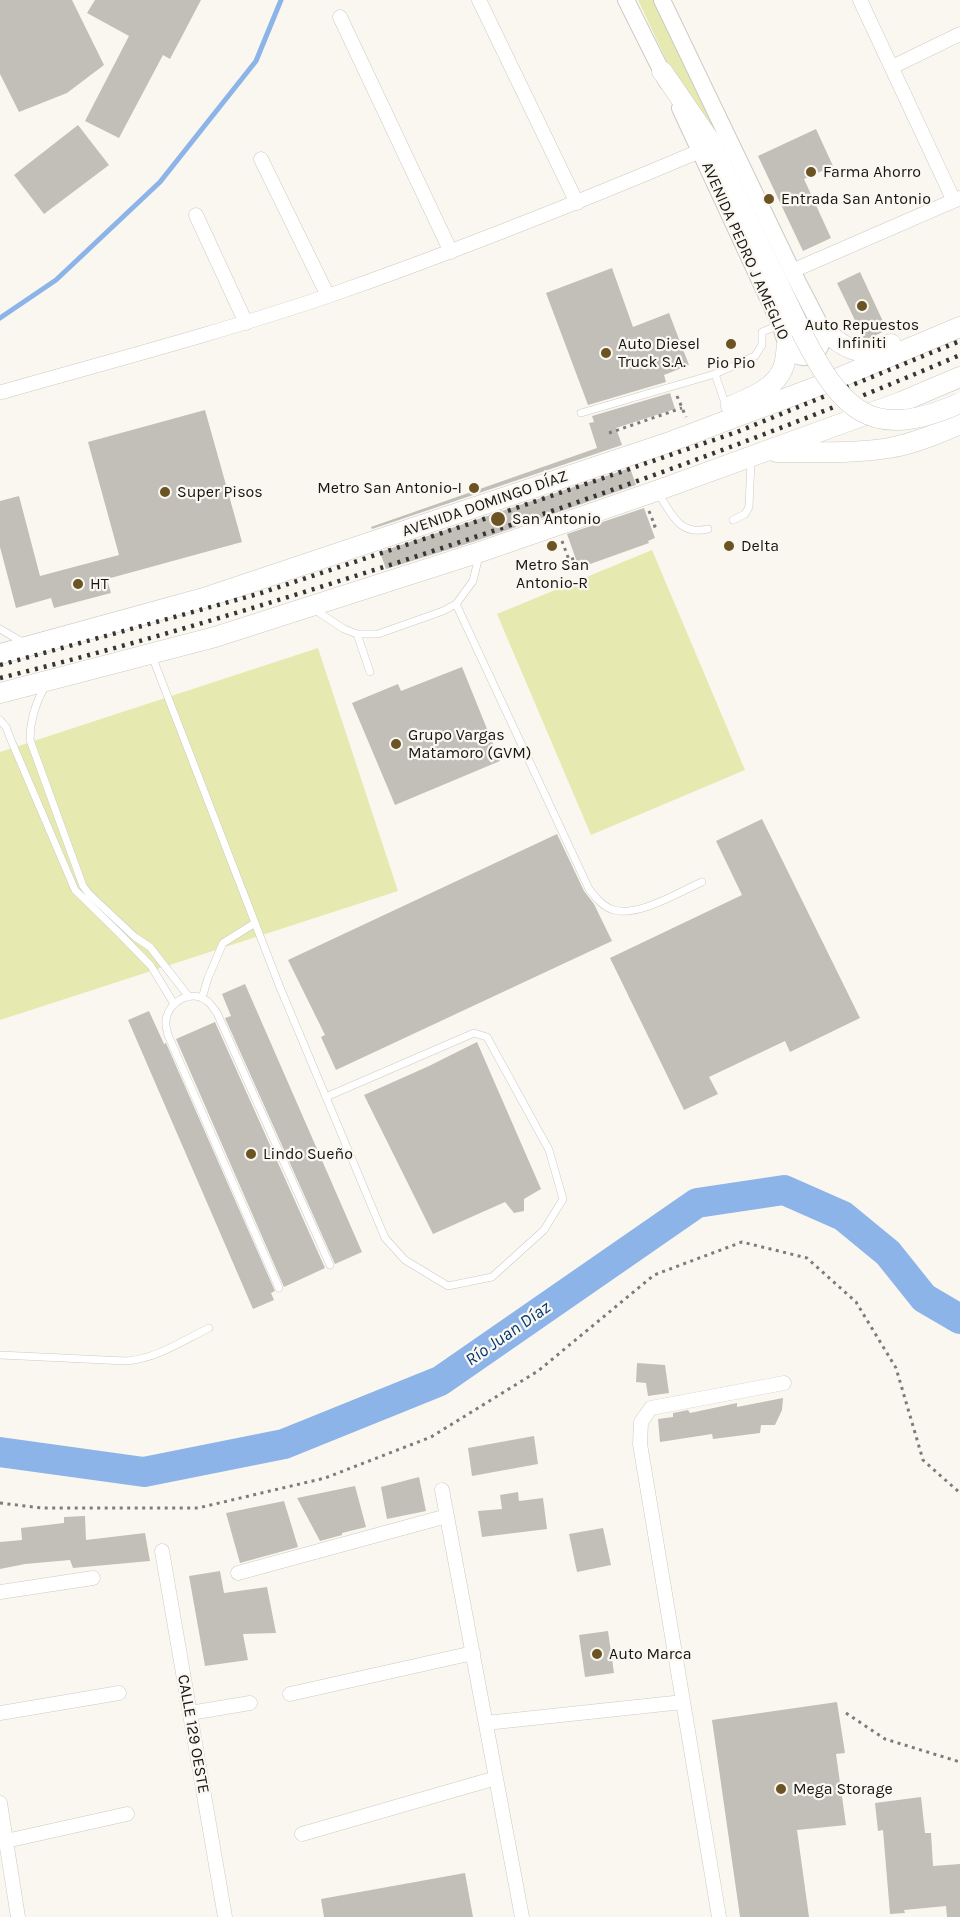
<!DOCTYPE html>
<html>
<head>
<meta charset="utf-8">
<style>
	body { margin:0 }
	canvas { display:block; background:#faf7f0 }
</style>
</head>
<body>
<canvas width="960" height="1917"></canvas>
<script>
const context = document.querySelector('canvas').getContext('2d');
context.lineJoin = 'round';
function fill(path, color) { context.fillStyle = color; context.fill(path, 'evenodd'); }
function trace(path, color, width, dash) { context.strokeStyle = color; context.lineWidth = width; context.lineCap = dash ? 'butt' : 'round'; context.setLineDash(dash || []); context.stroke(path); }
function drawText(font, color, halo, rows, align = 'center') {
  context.font = font + ' Karla,sans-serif'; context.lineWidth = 4.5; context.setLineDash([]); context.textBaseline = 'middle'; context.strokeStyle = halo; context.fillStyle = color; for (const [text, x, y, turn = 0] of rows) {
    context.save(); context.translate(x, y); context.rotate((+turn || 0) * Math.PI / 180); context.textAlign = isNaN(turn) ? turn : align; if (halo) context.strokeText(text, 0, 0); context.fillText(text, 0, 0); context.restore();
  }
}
fill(new Path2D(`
	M638 0H655L714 127 713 128 670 68Z
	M652 550 745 770 591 835 497 614Z
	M318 648 398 891 0 1020V752Z`), '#e6eab0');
trace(new Path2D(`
	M0 318 56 280 160 182 256 61 281 0`), '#8db4e8', 5);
trace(new Path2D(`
	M0 1452 144 1472 284 1444 440 1381 697 1203 784 1190 843 1216 888 1253 924 1298 960 1319`), '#8db4e8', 30);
fill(new Path2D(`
	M0 0H72L104 65 67 93 19 112 0 74Z
	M95 0H201L170 59 163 55 119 138 85 121 129 36 87 13Z
	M78 125 109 165 44 214 14 175Z
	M816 129 833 166 804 179 831 238 803 251 758 156Z
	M612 268 633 327 669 313 689 365 664 375 666 382 588 405 546 293Z
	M860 272 887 330 868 339H864L837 283Z
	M670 393 675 409 616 428 622 445 372 529 371 527 597 448 589 423 594 422 592 416Z
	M205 410 242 542 107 579 111 593 54 608 51 598 16 608 0 547V501L19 496 40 576 119 555 88 442Z
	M630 468 636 485 476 541 386 569 380 552Z
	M644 508 655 538 648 541 649 543 579 568 567 534Z
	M462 667 500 761 395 805 352 703 398 684 401 691Z
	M762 819 860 1018 790 1052 785 1041 709 1077 718 1094 684 1110 610 958 742 895 716 841Z
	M557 834 584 891 594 904 612 941 336 1070 321 1037 325 1035 288 960Z
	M245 984 362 1252 335 1264 225 1018 231 1016 222 994Z
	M149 1011 164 1044 166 1043 275 1291 271 1293 274 1300 253 1309 128 1020Z
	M215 1022 325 1268 284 1287 176 1039Z
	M477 1042 541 1189 524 1199V1211L514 1213 505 1202 433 1234 364 1095 429 1066Z
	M637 1363 665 1365 669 1393 648 1396 646 1383 636 1382Z
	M783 1398 782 1410 775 1425H761L760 1433 713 1439 712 1434 660 1442 658 1419 673 1417V1413L688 1410 690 1413 737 1403V1407Z
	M534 1436 538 1464 472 1476 468 1448Z
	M419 1477 426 1511 387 1519 381 1487Z
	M355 1486 366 1527 342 1533V1535L320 1541 297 1498Z
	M518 1492 519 1501 543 1498 547 1529 482 1537 478 1511 502 1509 500 1495Z
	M284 1501 298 1547 240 1563 226 1513Z
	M85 1516 86 1540 145 1533 150 1561 73 1568 70 1560 25 1564 0 1569V1542L22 1540 21 1528 64 1523V1517Z
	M603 1528 611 1565 577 1572 569 1534Z
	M220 1571 224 1593 267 1587 276 1633 243 1634 248 1660 205 1666 189 1576Z
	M608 1631 614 1673 585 1677 579 1635Z
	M837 1702 845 1753 836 1754 846 1825 797 1830 809 1917H740L712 1720Z
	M921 1797 925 1833H931L933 1866 960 1864V1917H947L946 1906 904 1910 905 1913 890 1914 883 1830 878 1831 875 1803Z
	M465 1873 473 1917H324L321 1899Z`), '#c2bfb8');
const service = new Path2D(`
	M715 374 726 406
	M581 413 715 374 755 356 762 345V332L779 325
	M658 493C672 514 679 536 708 529
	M733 520 745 514 749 507 751 460
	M456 604 589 889C596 898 603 907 614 910 639 917 679 892 702 882
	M315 610 344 629 357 634H378L443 611 456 604 473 581 479 556
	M0 629 24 643
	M357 634 370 672
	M152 656 279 985 385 1238 405 1260 448 1286 492 1277 544 1230 563 1199 549 1150 487 1037 474 1033 326 1097
	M45 686C36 702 30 721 30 740L83 886 89 894 135 937 150 947 189 997
	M0 720 6 727 11 740 75 890 118 932 151 966 174 1004
	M202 998 208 978 223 943 255 923
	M279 1288 168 1035C167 1030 165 1025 166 1020 169 1001 191 989 207 1001 211 1004 214 1009 217 1013L330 1265
	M0 1355 126 1361C156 1359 182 1341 209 1328`);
const minor = new Path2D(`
	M479 0 577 203
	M860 0 954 201
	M340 17 451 252
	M892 67 960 34
	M261 159 328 296
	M196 215 246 323
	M792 271 960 198
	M2 392C111 361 221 332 328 296 454 252 577 203 700 151
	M442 1490 522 1917
	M162 1551 225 1917
	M238 1573 447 1516
	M0 1592 93 1578
	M290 1694 473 1653
	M0 1713 119 1693
	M190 1713 250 1703
	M486 1723 683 1702
	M0 1803 18 1917
	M302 1834 496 1778
	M6 1841 127 1814
	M719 1917 640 1444 641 1422 651 1408 784 1383`);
const tertiary = new Path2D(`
	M626 0 667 82
	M662 0 792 271 822 329C827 349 807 367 791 351 785 344 783 333 780 324L680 108`);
const primary = new Path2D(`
	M662 71 710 141 801 331
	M822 329C848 350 858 358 891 344
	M731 406C751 397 775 389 783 368 786 361 786 352 787 345
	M776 452C813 452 852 454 889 448 913 444 937 434 960 424
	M0 654 204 598 667 443 829 382 960 327
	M0 693 215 637 480 552 656 491 901 402 960 377`);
trace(service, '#cccac3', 8);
trace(minor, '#cccac3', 15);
trace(tertiary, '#cccac3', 18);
trace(primary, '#cccac3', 21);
trace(new Path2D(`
	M677 396 686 417
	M609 433 682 408
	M649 511 655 526 651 527
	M562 541 569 560 576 558
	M0 1503 42 1508H198L325 1478 431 1437 538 1371 654 1275 742 1242 807 1258 856 1302 896 1368 923 1460 960 1493
	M846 1713 885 1739 960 1762`), '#7e7c78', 3, [3, 4.5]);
trace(service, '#fff', 7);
trace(minor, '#fff', 14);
trace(tertiary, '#fff', 16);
trace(primary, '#fff', 20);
trace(new Path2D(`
	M0 665 258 594 484 519 737 432 960 341
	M0 678C134 645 265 605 396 563 587 501 776 434 960 355`), '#363532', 4.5, [3, 6]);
const primaryBridge = new Path2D(`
	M801 331C841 410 870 443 960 403`);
trace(primaryBridge, '#cccac3', 21, []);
trace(primaryBridge, '#fff', 20);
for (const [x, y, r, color] of [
	[811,172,6,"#6b5323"],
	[769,199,6,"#6b5323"],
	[862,306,6,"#6b5323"],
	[731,344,6,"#6b5323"],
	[606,353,6,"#6b5323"],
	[474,488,6,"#6b5323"],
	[165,492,6,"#6b5323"],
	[498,519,8,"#6b5323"],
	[552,546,6,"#6b5323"],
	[729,546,6,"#6b5323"],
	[78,584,6,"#6b5323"],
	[396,744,6,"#6b5323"],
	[251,1154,6,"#6b5323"],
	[597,1654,6,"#6b5323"],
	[781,1789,6,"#6b5323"]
]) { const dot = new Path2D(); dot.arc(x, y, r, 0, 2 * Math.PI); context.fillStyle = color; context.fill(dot); trace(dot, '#faf7f0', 2); }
drawText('16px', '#161513', '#faf7f0', [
	["Farma Ahorro",823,172],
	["Entrada San Antonio",781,199],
	["Auto Repuestos",862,325,"center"],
	["Infiniti",862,343,"center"],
	["Auto Diesel",618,344],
	["Truck S.A.",618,362],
	["Pio Pio",731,363,"center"],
	["Metro San Antonio-I",462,488,"right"],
	["Super Pisos",177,492],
	["San Antonio",512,519],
	["Delta",741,546],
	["Metro San",552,565,"center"],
	["Antonio-R",552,583,"center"],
	["HT",90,584],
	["Grupo Vargas",408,735],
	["Matamoro (GVM)",408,753],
	["Lindo Sueño",263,1154],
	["Auto Marca",609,1654],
	["Mega Storage",793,1789]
], 'left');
drawText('16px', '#161513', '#faf7f0', [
	["AVENIDA PEDRO J AMEGLIO",745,251,66],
	["AVENIDA DOMINGO DÍAZ",485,504,-19],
	["CALLE 129 OESTE",193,1734,80]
]);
drawText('italic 18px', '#003773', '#faf7f0', [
	["Río Juan Díaz",508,1334,-35]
]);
</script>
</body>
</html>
